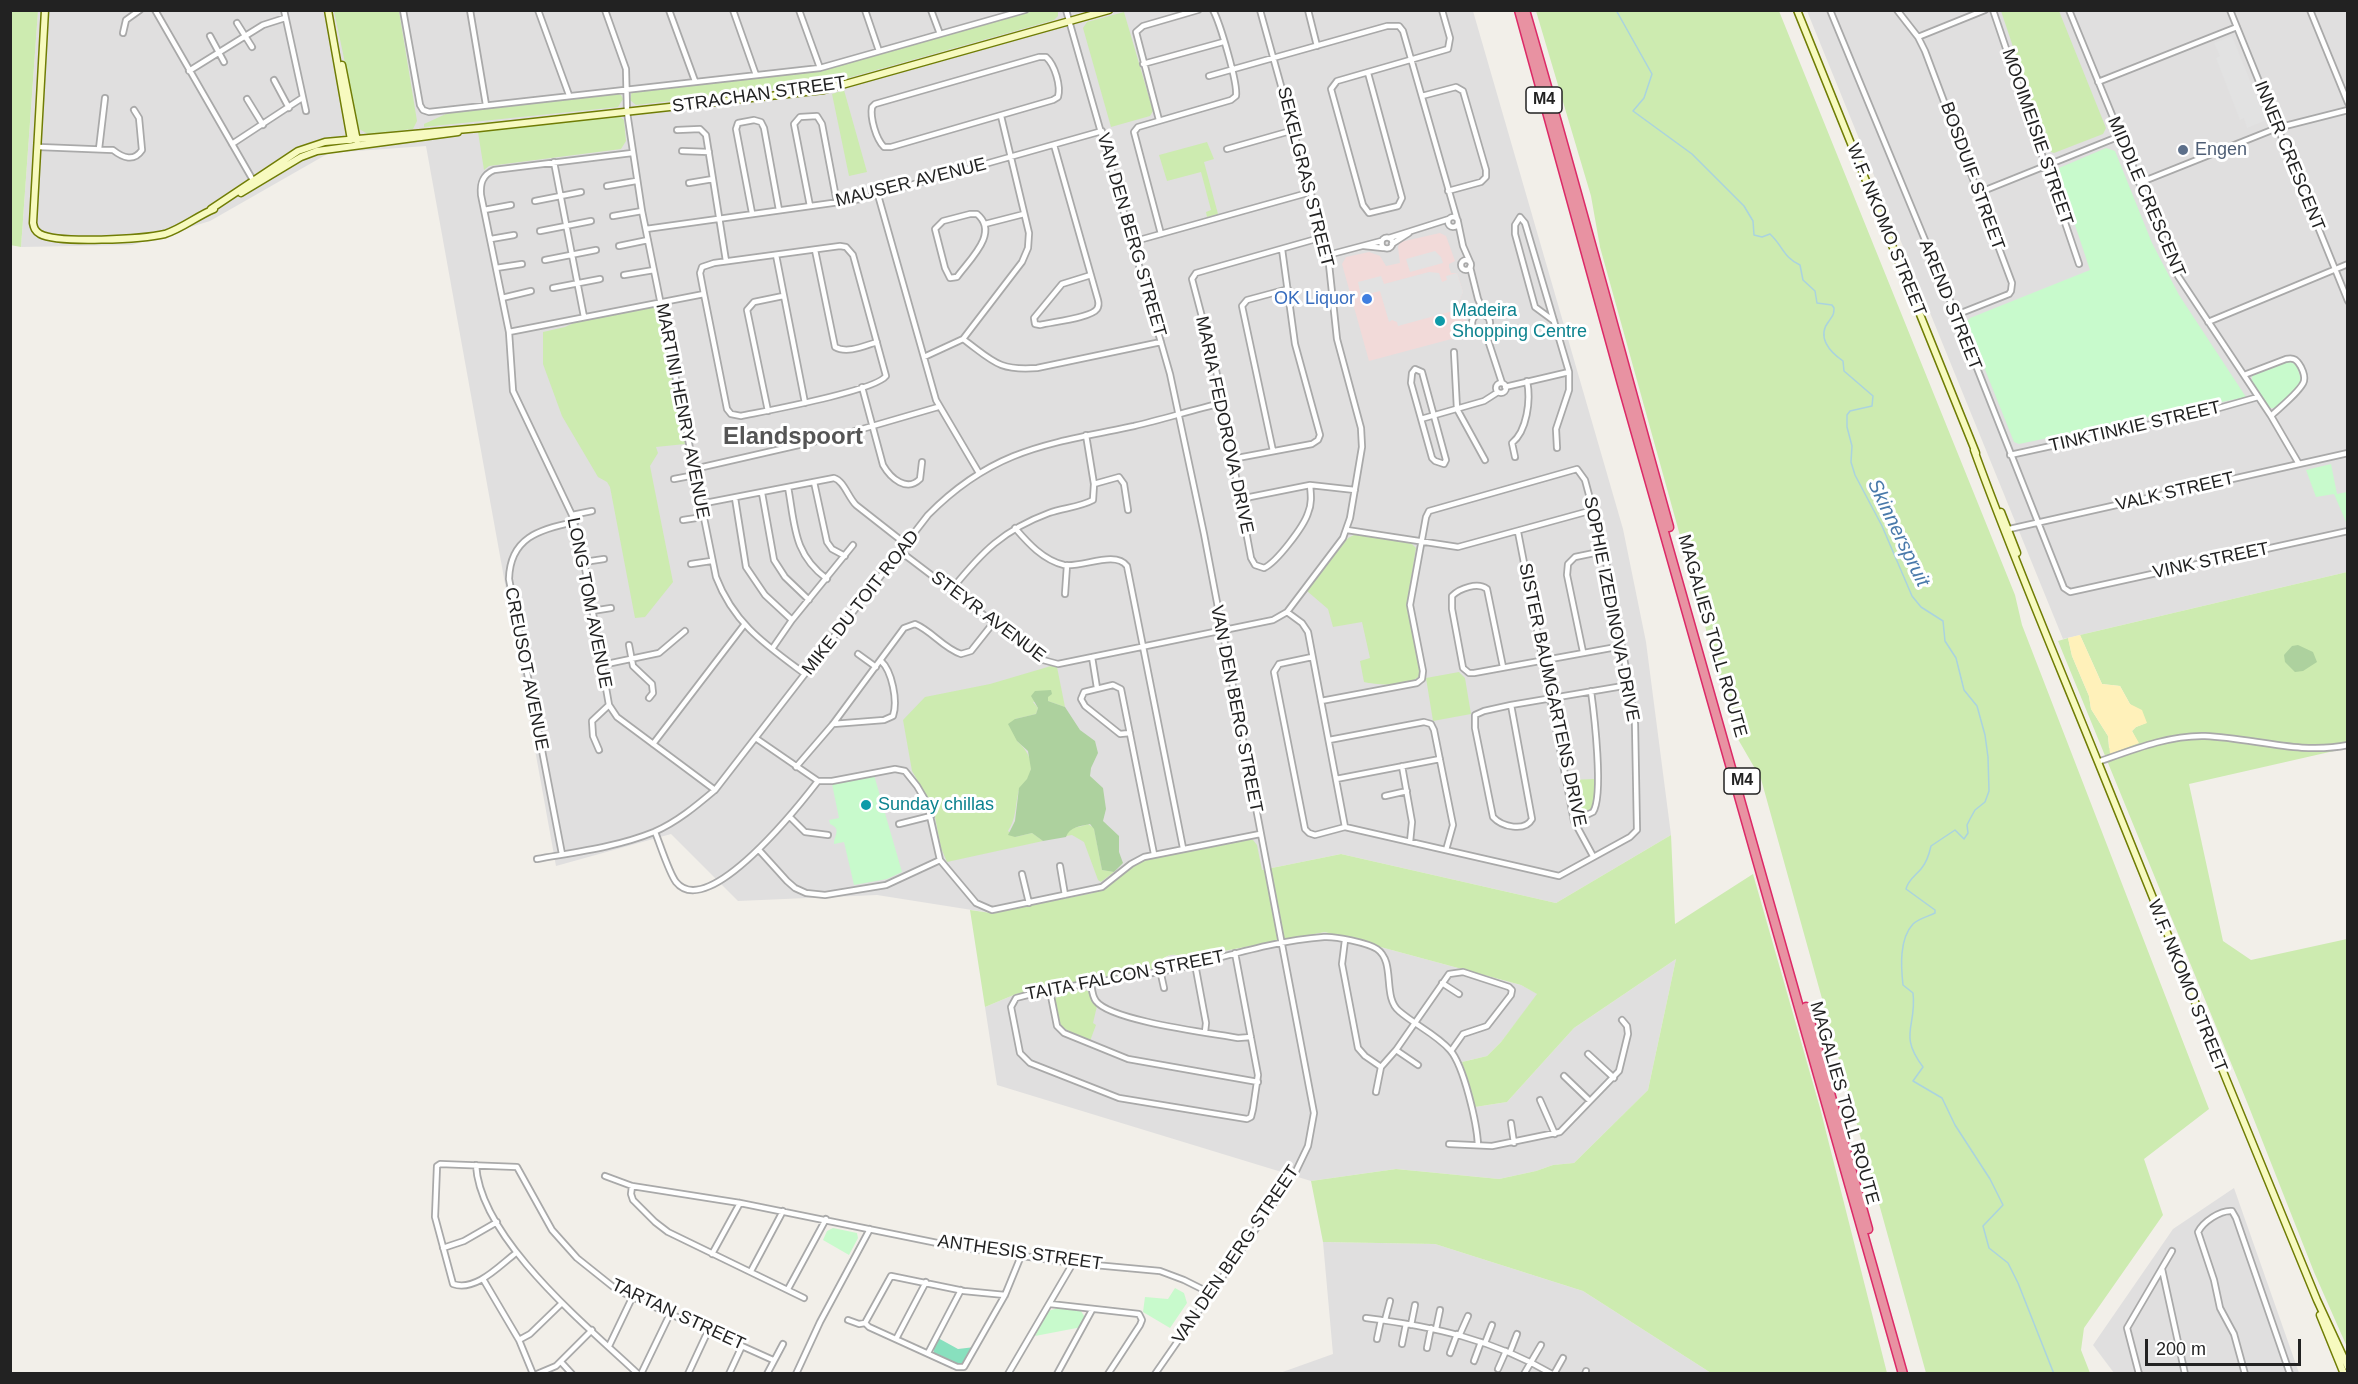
<!DOCTYPE html>
<html>
<head>
<meta charset="utf-8">
<style>
	body { margin:0 }
	#map { position:relative; width:2358px; height:1384px; overflow:hidden; background:#f2efe9; font-family:Helvetica,sans-serif }
	canvas { display:block }
	.frame { position:absolute; inset:0; border:12px solid #222; pointer-events:none }
	.scale { position:absolute; left:2145px; top:1339px; width:156px; height:27px; box-sizing:border-box; border:3px solid #222; border-top:0; padding-left:8px; font-size:18px; line-height:21px; white-space:nowrap; color:#222; -webkit-text-stroke:4px #fff; paint-order:stroke }
</style>
</head>
<body>
<div id="map">
<canvas width="2358" height="1384"></canvas>
<div class="frame"></div>
<div class="scale">200 m</div>
</div>
<script>
const context = document.querySelector('canvas').getContext('2d');
context.lineJoin = 'round';
function fill(path, color) { context.fillStyle = color; context.fill(path, 'evenodd'); }
function trace(path, color, width, dash) { context.strokeStyle = color; context.lineWidth = width; context.lineCap = dash ? 'butt' : 'round'; context.setLineDash(dash || []); context.stroke(path); }
function drawText(font, color, halo, rows, align = 'center') {
  context.font = font + ' Helvetica,sans-serif'; context.lineWidth = 6; context.setLineDash([]); context.textBaseline = 'middle'; context.strokeStyle = halo; context.fillStyle = color; for (const [text, x, y, turn = 0] of rows) {
    context.save(); context.translate(x, y); context.rotate((+turn || 0) * Math.PI / 180); context.textAlign = isNaN(turn) ? turn : align; if (halo) context.strokeText(text, 0, 0); context.fillText(text, 0, 0); context.restore();
  }
}
fill(new Path2D(`
	M38 11H1473L1623 529 1646 642 1671 835 1556 903 1341 854 1262 870 1131 866 1109 886 1098 892 991 913 877 895 738 901 671 834 556 866 426 146 329 153 210 221 132 245 21 247Z
	M1807 11H2347V572L2063 639Z
	M1325 932 1521 985 1538 994 1501 1042 1487 1056 1462 1062 1475 1107 1507 1102 1574 1028 1676 959 1648 1090 1574 1163 1553 1165 1536 1171 1499 1179 1396 1169 1311 1181 997 1085 985 1007 1016 994 1155 968 1160 961 1170 955H1181L1191 961 1213 953Z
	M2234 1188 2299 1373H2114L2093 1345 2173 1229Z
	M1323 1242 1435 1244 1583 1291 1711 1373 1277 1374 1333 1354Z`), '#e0dfdf');
fill(new Path2D(`
	M1440 233 1446 236 1454 258 1455 261 1449 264V267L1451 273H1457L1460 282 1463 292 1459 302 1470 334 1369 361 1342 264 1346 257 1369 252 1380 256 1386 266 1400 263 1398 247 1400 242Z`), '#f2dad9');
fill(new Path2D(`
	M10 11H38L21 247 10 245Z
	M334 11H399L417 121 413 129 368 134 359 129Z
	M1034 11H1058V16L1054 20 844 79 818 84 636 105 630 100 632 91 830 68Z
	M1536 11H1779L2015 595 2022 625 2209 1109 2144 1159 2163 1215 2084 1328 2081 1350 2090 1373H1926L1761 779 1735 734 1600 247 1591 196Z
	M2001 11H2059L2106 128 2103 134 2054 153 2048 151Z
	M1124 12 1153 111 1150 116 1111 127 1083 28 1087 22Z
	M844 90 867 172 849 176 832 94Z
	M617 93 621 95 623 99 618 107 424 127V124L448 113Z
	M618 115 624 120 626 141 621 149 489 166 484 170 478 132Z
	M1207 142 1214 159 1204 162 1218 214 1207 217 1206 212 1211 210 1201 172 1167 181 1159 155Z
	M651 306 659 310 685 444 656 447 658 453 650 466 673 582 645 617 635 618 610 487 607 482 598 477 562 416 543 364V332L565 327 578 321Z
	M1356 534 1411 543 1416 548 1407 603 1421 673C1415 688 1377 685 1364 682L1360 661 1370 658 1362 622 1333 627 1328 609 1307 591 1348 538Z
	M2347 572V748L2189 784 2223 941 2251 960 2347 939V1347L2314 1272 2247 1102 2058 641 2068 638 2072 656 2089 696 2091 709 2108 736 2109 748 2138 743 2132 731 2136 727 2146 723 2130 704 2120 686 2102 684 2080 635Z
	M1051 666 1057 667 1065 707 1048 701 1047 697 1033 702 1038 708 1036 714 1015 719 1017 741C1027 750 1036 764 1028 778 1024 785 1019 787 1018 794 1015 808 1016 819 1008 831L1015 837 1032 833 1043 841 947 862 941 848 933 807 912 771 903 720 925 697 990 684Z
	M1459 672 1465 678 1471 714 1433 721 1426 678Z
	M1594 779V807L1582 815C1571 810 1571 792 1569 780Z
	M1088 824 1094 828 1102 870 1114 872 1101 882 1098 880 1084 842 1072 835 1066 836C1068 826 1080 828 1088 824Z
	M1671 835 1675 924 1753 874 1820 1108 1887 1373H1711L1583 1291 1435 1244 1323 1242 1311 1181 1396 1169 1499 1179 1536 1171 1553 1165 1574 1163 1648 1090 1676 959 1574 1028 1507 1102 1475 1107 1462 1062 1487 1056 1501 1042 1537 994 1521 985 1325 932 1213 953 1191 961C1177 951 1163 953 1156 968L1016 994 985 1007 970 910 991 913 1093 893C1114 886 1127 869 1145 858L1245 839 1253 840 1257 845 1262 870 1341 854 1556 903Z
	M1081 989 1088 991 1097 1006 1093 1023 1096 1025 1090 1041 1061 1027 1055 999 1061 993Z`), '#cdebb0');
fill(new Path2D(`
	M2298 645 2313 652 2317 662 2303 671 2295 672 2285 662 2284 655 2292 646Z
	M1051 690 1052 694 1048 697V701L1065 707 1080 730 1095 741 1098 753 1091 768 1090 776 1103 788 1106 809 1103 821 1119 836V852L1123 863 1114 872 1102 870 1094 829 1090 824C1081 826 1069 827 1066 837L1043 841 1032 833 1015 837 1008 835 1015 821 1019 788 1027 779 1031 769 1028 751 1017 741 1008 724 1015 719 1036 714 1038 708 1031 696 1035 691Z`), '#add19e');
fill(new Path2D(`
	M2080 635 2102 684 2120 686 2130 704 2142 710 2147 723 2136 727 2132 731 2139 743 2110 754 2108 736 2091 709 2089 696 2072 656 2068 638Z`), '#fff1ba');
fill(new Path2D(`
	M2106 148 2115 151 2152 243 2179 295 2246 397 2019 444 2014 442 1966 322 1970 318 2090 270 2058 174 2059 168Z
	M2290 361 2297 366 2302 383 2276 408H2270L2252 382V376Z
	M2331 464 2337 494 2347 492V522H2346L2334 494 2316 497 2306 470Z
	M874 775 902 872 887 879 854 885 844 842 834 844C834 835 842 829 830 824L829 820 839 818 832 784Z
	M833 1228 857 1233 858 1238 849 1255 823 1240 827 1231Z
	M1175 1288 1184 1293 1187 1303 1170 1328 1143 1312 1145 1297 1168 1299Z
	M1058 1308 1081 1311 1086 1319 1082 1327 1035 1336 1048 1311Z`), '#c8facc');
fill(new Path2D(`
	M938 1338 958 1349 975 1347 965 1363 955 1365 934 1353 933 1345Z`), '#88e0be');
fill(new Path2D(`
	M2232 36 2266 120 2247 128 2244 118 2240 120 2216 58 2220 56 2214 43Z
	M1435 251 1441 257 1443 263 1410 272 1406 259Z
	M1429 272 1439 273 1442 282 1447 280 1446 276 1457 273 1463 292 1458 304 1460 309 1398 326 1397 322 1392 320 1389 322 1380 291 1361 296 1358 282 1381 276 1384 284Z`), '#e2e2e2');
trace(new Path2D(`
	M1616 10 1652 74 1644 98 1633 111 1692 154 1744 206 1753 221 1754 235 1762 237 1770 234C1783 246 1783 257 1800 265L1803 280 1815 291 1817 303 1832 305 1834 308C1834 315 1833 315 1829 321 1816 337 1830 352 1843 361L1844 371 1873 396 1872 406 1850 411 1847 415V427L1852 446 1851 462 1855 475 1882 526 1912 596 1921 607 1943 621 1945 641 1956 658 1964 690 1977 706 1985 735 1988 757 1989 791 1985 802 1975 810 1970 819 1967 825 1968 833 1964 839 1955 830 1931 846C1929 855 1927 862 1921 869 1915 876 1908 880 1906 889L1935 910V913C1929 916 1918 919 1913 924 1899 939 1901 967 1903 985L1913 993C1917 1027 1898 1034 1923 1067L1913 1081 1942 1098 1955 1125 1990 1179 2003 1205 1983 1226 1989 1248 2008 1263 2018 1283 2054 1374`), '#aad3df', 1.5);
const street = new Path2D(`
	M155 10 254 182
	M284 10 306 111
	M403 10 420 105 423 110 429 112 820 68 1025 10
	M470 10 486 105
	M538 10 569 95
	M605 10 626 69 627 112 642 211 716 577C734 624 766 645 805 674
	M669 10 695 81
	M733 10 756 75
	M799 10 820 68
	M865 10 879 51
	M931 10 940 34
	M1066 10 1170 374 1204 534 1314 1113 1308 1146 1296 1171 1155 1374
	M1308 10 1317 46
	M1830 10 1956 315 2064 588 2070 592 2348 531
	M1897 10 1918 37 1925 51 2012 283 2011 291 2009 294 1956 315
	M1993 10 2079 264
	M2069 10 2178 276 2271 416 2299 464
	M2230 10 2348 301
	M2310 10 2348 103
	M237 23 252 47
	M123 33 126 20 140 10
	M210 36 224 62
	M1918 37 1985 10
	M1039 57H1046C1055 65 1061 86 1058 97L1053 100 891 147H884C876 139 870 118 872 107L875 104Z
	M1143 64 1223 42
	M189 71 263 25 285 18
	M1368 73 1402 198 1398 206 1369 213 1363 205 1331 89 1337 81 1448 49 1450 38 1442 10
	M1209 76 1387 26H1399L1403 31 1457 219
	M274 80 289 108
	M2098 82 2237 27
	M1422 96 1456 87 1463 91 1486 170V177L1481 182 1448 191
	M247 99 263 125
	M1159 120 1136 32 1143 26 1198 10
	M677 130 700 129 706 135 726 261
	M232 144 302 98
	M1054 145 1098 300C1099 304 1099 306 1097 309 1091 318 1051 322 1040 325L1035 324 1034 318 1062 284 1091 275
	M39 147 113 150C123 158 134 162 142 150L139 118 134 110
	M99 149 105 98
	M1227 149 1294 130
	M682 151 709 152
	M632 153 494 170C482 175 480 184 481 195L509 332 513 391 572 515 584 562 609 705 617 717 715 790
	M554 162 584 317
	M689 183 713 179
	M2139 183 2277 128 2348 110
	M607 186 636 181
	M1978 193 2120 136
	M878 195 936 400 979 473
	M535 201 581 192
	M810 206 794 124 800 117 817 116 822 124 837 203
	M484 210 511 205
	M752 213 736 129 738 123 754 120 761 122 764 128 779 210
	M970 214H977C1000 233 969 260 957 277L950 278 945 268 935 229 943 221Z
	M613 216 642 211
	M1448 222a5 5 0 1 1 10 0a5 5 0 1 1-10 0Z
	M1458 222 1463 246 1470 262
	M985 224 1024 214
	M646 229 861 199 1102 131
	M540 231 591 221
	M1161 234 1134 132 1138 127 1231 100 1236 96C1238 83 1220 23 1213 10
	M1381.5 243a5.5 5.5 0 1 1 11 0a5.5 5.5 0 1 1-11 0Z
	M1389 238 1449 219
	M491 239 514 235
	M1132 242 1311 192
	M1392 244 1409 233
	M619 246 648 240
	M840 246 846 247 853 255 886 376C875 391 765 411 741 416L731 414 727 409 704 294 700 273 702 267 714 263Z
	M1364 246 1383 248
	M815 250 835 347C847 354 864 346 877 342
	M776 255 805 403
	M1328 255 1381 241
	M545 260 596 250
	M1461 265a5 5 0 1 1 10 0a5 5 0 1 1-10 0Z
	M1470 267 1478 299 1486 316
	M496 268 522 264
	M624 275 654 270
	M553 288 600 279
	M502 298 531 291
	M1472 323a9 9 0 1 1 18 0a9 9 0 1 1-18 0Z
	M1554 321 1535 307 1515 234V225L1520 217 1525 223 1569 372V390L1556 429 1557 448
	M2208 322 2348 264
	M1485 331 1502 383
	M509 332 704 294
	M963 339C993 361 998 371 1037 368L1161 342
	M1454 352 1457 409 1485 460
	M924 357 963 339 1022 262 1028 248 1029 233 1001 116
	M1415 369 1422 372 1446 460 1444 464 1435 461 1432 458 1411 383 1412 373Z
	M2244 375 2286 359C2294 357 2297 360 2301 367 2303 371 2305 377 2304 381 2302 390 2278 409 2271 416
	M1496 388a5 5 0 1 1 10 0a5 5 0 1 1-10 0Z
	M862 387 883 465C891 479 907 492 920 479L922 462
	M1505 387 1569 372
	M768 411 747 310 754 302 783 296
	M1421 419 1484 401 1498 392
	M1273 451 1242 306 1247 300 1288 289
	M2010 455 2198 414 2258 397
	M1515 457 1512 443C1527 431 1531 400 1527 381
	M1232 459 1312 444 1318 440 1320 435 1295 344 1282 249
	M694 469 838 436 938 407
	M674 479 695 475
	M814 482 827 542 832 549 845 556
	M1094 484 1119 477 1124 484 1128 510
	M1310 485C1311 495 1312 504 1308 513 1304 526 1277 562 1264 568L1255 565 1251 558 1216 370 1192 279 1196 273 1323 237
	M788 487C795 525 793 554 827 579
	M762 493 774 560 785 577 809 600
	M735 498 746 567 765 595 792 620
	M1240 499 1310 485 1355 490
	M700 504 834 478C844 481 848 497 856 505L907 545
	M572 515 592 511
	M683 520 703 517
	M1015 528C1028 543 1043 560 1064 565 1082 568 1115 550 1127 566L1183 848
	M1347 530 1458 547 1593 510
	M2005 530 2348 453
	M1518 532 1574 821 1593 856
	M901 552 1043 660 1058 664 1273 620 1287 612 1343 538 1350 518 1362 447 1361 428 1337 339 1328 255 1323 237 1260 10
	M584 562 604 559
	M691 564 711 561
	M952 589C982 552 1003 530 1049 513 1063 508 1080 507 1093 500L1094 484 1086 435
	M1065 594 1067 565
	M592 611 611 608
	M1287 612 1302 623 1308 632 1345 827
	M629 645 633 666 652 684 653 693 649 698
	M772 649 792 620 853 545
	M1583 652 1567 575 1568 564 1575 557 1604 551
	M858 654 876 667
	M1092 657 1097 688
	M1312 657 1279 664 1274 672 1305 829 1309 833 1315 835 1345 827 1559 876 1630 837 1637 830 1635 724 1629 685 1604 551 1585 480 1577 469 1429 511 1426 517 1410 605 1423 671 1422 679 1417 683 1321 701
	M602 665 659 653 685 631
	M1503 667 1487 589C1478 582 1460 588 1452 596V609L1463 668 1469 673H1474L1622 646
	M1511 705 1532 819C1525 832 1502 827 1493 817L1475 728V715L1484 711 1511 705 1629 685
	M833 724 884 720 893 716C898 701 892 671 881 661
	M1130 733 1120 734 1085 706 1081 699 1084 692 1113 685 1121 689 1154 854
	M757 739 818 781H832L895 769 905 771 917 786 927 803 940 860 976 903 992 910 1102 887 1131 864 1144 857 1260 834
	M1329 740 1424 722 1431 724 1434 730 1453 825 1446 850
	M653 744 744 625
	M599 750 593 736 592 721 609 705
	M2098 762C2132 750 2169 735 2205 736 2254 738 2299 755 2348 745
	M1402 766 1412 822 1410 842
	M796 767 833 724 904 628 915 624C932 631 943 648 961 654L971 651 994 622
	M1336 779 1440 759
	M1385 796 1407 791
	M790 817 805 832 828 835
	M1574 821 1593 812C1604 796 1594 713 1591 691
	M899 824 931 816
	M655 832C660 844 669 873 676 882 708 922 801 803 818 781
	M759 850 787 881 795 888 806 893 825 895 886 885 940 860
	M562 854 509 579C510 538 539 529 575 522
	M537 859C576 852 617 847 654 832 677 822 696 806 715 790L928 515C993 449 1048 444 1134 426 1164 419 1192 410 1222 403
	M1060 866 1065 895
	M1022 874 1029 903
	M1345 940 1342 964 1358 1048 1365 1056 1381 1067
	M1235 953 1258 1075 1253 1109 1251 1117 1247 1119 1119 1098 1030 1063 1020 1053 1011 1007 1016 998C1074 982 1136 979 1195 964 1237 953 1281 940 1324 937 1335 936 1368 943 1377 949 1396 962 1382 997 1399 1011 1415 1025 1436 1034 1450 1050 1464 1066 1477 1124 1478 1145
	M1195 964 1206 1023 1205 1032
	M1160 970 1164 988
	M1091 983C1092 989 1092 996 1096 1001 1111 1021 1211 1033 1238 1038L1251 1037
	M1442 983 1459 994
	M1050 991 1057 1026 1064 1033 1128 1059 1258 1082
	M1396 1050 1418 1065
	M1588 1054 1614 1078
	M1564 1076 1590 1101
	M1376 1092 1381 1067 1396 1050 1449 974 1463 972 1509 987 1512 990 1511 995 1487 1026 1463 1034 1451 1051
	M1540 1100 1555 1134
	M1511 1123 1514 1143
	M1449 1144 1492 1146 1560 1132 1619 1071 1628 1034 1627 1026 1622 1020
	M476 1165C480 1239 587 1326 638 1374
	M605 1176 632 1186 740 1203 957 1247 1073 1263 1160 1271 1184 1280 1212 1294
	M632 1186 631 1194 633 1200 655 1222 668 1232 804 1298
	M443 1248 464 1241 497 1222
	M516 1253C500 1265 476 1292 453 1284L435 1217 437 1166 440 1164 517 1167 552 1230 577 1258 617 1290 773 1360
	M712 1254 740 1203
	M2162 1269 2185 1374
	M751 1271 783 1211
	M483 1279 519 1340 533 1374
	M788 1289 826 1219
	M1005 1295 964 1291 891 1276 865 1323 869 1327 957 1367H964L1005 1295 1021 1256
	M1050 1304 1139 1314 1142 1320 1140 1325 1108 1374
	M1366 1318C1432 1326 1494 1340 1552 1374
	M848 1320 859 1324 865 1323
	M1385 1320 1390 1301
	M1411 1325 1415 1305
	M1436 1329 1440 1310
	M1460 1334 1468 1316
	M896 1339 926 1282
	M1377 1339 1381 1320
	M519 1340 530 1334 562 1303
	M1485 1343 1492 1325
	M1402 1344 1406 1324
	M609 1346 632 1298
	M1427 1348 1431 1328
	M1510 1352 1517 1334
	M928 1353 961 1290
	M1450 1353 1457 1334
	M1474 1361 1481 1342
	M561 1362 572 1374
	M1498 1369 1506 1351
	M537 1374 556 1366 592 1330
	M641 1374 670 1314
	M688 1374 708 1331
	M729 1374 742 1346
	M767 1374 783 1344
	M796 1374 820 1322 870 1229
	M1008 1374 1073 1263
	M1057 1374 1092 1310
	M1524 1374 1541 1345
	M1554 1374 1563 1358
	M1585 1374 1586 1371
	M2139 1374 2127 1328 2172 1251
	M2245 1374 2234 1334 2220 1308 2214 1280 2198 1232C2203 1222 2220 1210 2232 1211L2236 1218 2290 1374`);
const secondary = new Path2D(`
	M45 10 33 223C34 228 35 231 40 234 58 244 144 239 165 234 183 228 197 216 214 209
	M328 10 351 140
	M1797 10 1976 453
	M342 65 357 141
	M241 193 301 157 317 151 458 132
	M211 209 298 151 325 142 479 128 824 90 1109 10
	M1974 450C2012 555 2056 658 2098 762 2170 942 2243 1121 2317 1300L2348 1367
	M2001 512 2017 553
	M2320 1315 2344 1374`);
const highway = new Path2D(`
	M1519 10 1622 384 1903 1374
	M1525 10C1575 182 1621 355 1669 527
	M1806 1007 1868 1229`);
trace(street, '#a9a9a9', 8);
trace(secondary, '#707d05', 9);
trace(highway, '#dc2a67', 11);
trace(street, '#fff', 4.5);
trace(secondary, '#f7fabf', 6);
trace(highway, '#e892a2', 8);
for (const [x, y, r, color] of [
	[2183,150,6,"#5c6f8a"],
	[1367,299,6,"#3f7fe0"],
	[1440,321,6,"#0f9aa8"],
	[866,805,6,"#0f9aa8"]
]) { const dot = new Path2D(); dot.arc(x, y, r, 0, 2 * Math.PI); context.fillStyle = color; context.fill(dot); trace(dot, '#fff', 2); }
for (const [x, y, w] of [
	[1544,100,36],
	[1742,781,36]
]) { const box = new Path2D(); box.roundRect(x - w / 2, y - 13, w, 26, 4.5); context.fillStyle = '#fff'; context.fill(box); trace(box, '#222', 1.5); }
drawText('bold 16px', '#222', null, [
	["M4",1544,100],
	["M4",1742,781]
]);
drawText('18px', '#222', '#fff', [
	["STRACHAN STREET",759,95,-8],
	["MOOIMEISIE STREET",2037,137,71],
	["INNER CRESCENT",2289,156,68],
	["BOSDUIF STREET",1972,176,70],
	["SEKELGRAS STREET",1305,177,76],
	["MAUSER AVENUE",911,183,-14],
	["MIDDLE CRESCENT",2146,197,67],
	["W.F. NKOMO STREET",1886,230,68],
	["VAN DEN BERG STREET",1131,235,74],
	["AREND STREET",1950,305,68],
	["MARTINI HENRY AVENUE",682,411,79],
	["MARIA FEDOROVA DRIVE",1224,425,78],
	["TINKTINKIE STREET",2135,427,-13],
	["VALK STREET",2175,492,-13],
	["VINK STREET",2211,561,-12],
	["LONG TOM AVENUE",589,603,79],
	["MIKE DU TOIT ROAD",861,603,-52],
	["SOPHIE IZEDINOVA DRIVE",1611,609,79],
	["STEYR AVENUE",988,617,37],
	["MAGALIES TOLL ROUTE",1712,636,74],
	["CREUSOT AVENUE",526,669,79],
	["SISTER BAUMGARTENS DRIVE",1552,695,78],
	["VAN DEN BERG STREET",1236,709,79],
	["TAITA FALCON STREET",1125,976,-11],
	["W.F. NKOMO STREET",2187,986,68],
	["MAGALIES TOLL ROUTE",1844,1103,74],
	["ANTHESIS STREET",1020,1253,8],
	["VAN DEN BERG STREET",1236,1255,-56],
	["TARTAN STREET",678,1315,25]
]);
drawText('18px', '#4e5e75', '#fff', [
	["Engen",2195,150]
], 'left');
drawText('18px', '#366cbe', '#fff', [
	["OK Liquor",1355,299]
], 'right');
drawText('18px', '#0d838f', '#fff', [
	["Madeira",1452,311],
	["Shopping Centre",1452,332],
	["Sunday chillas",878,805]
], 'left');
drawText('italic 20px', '#4a7aab', '#fff', [
	["Skinnerspruit",1898,533,64]
]);
drawText('bold 24px', '#555', '#fff', [
	["Elandspoort",793,437]
]);
</script>
</body>
</html>
